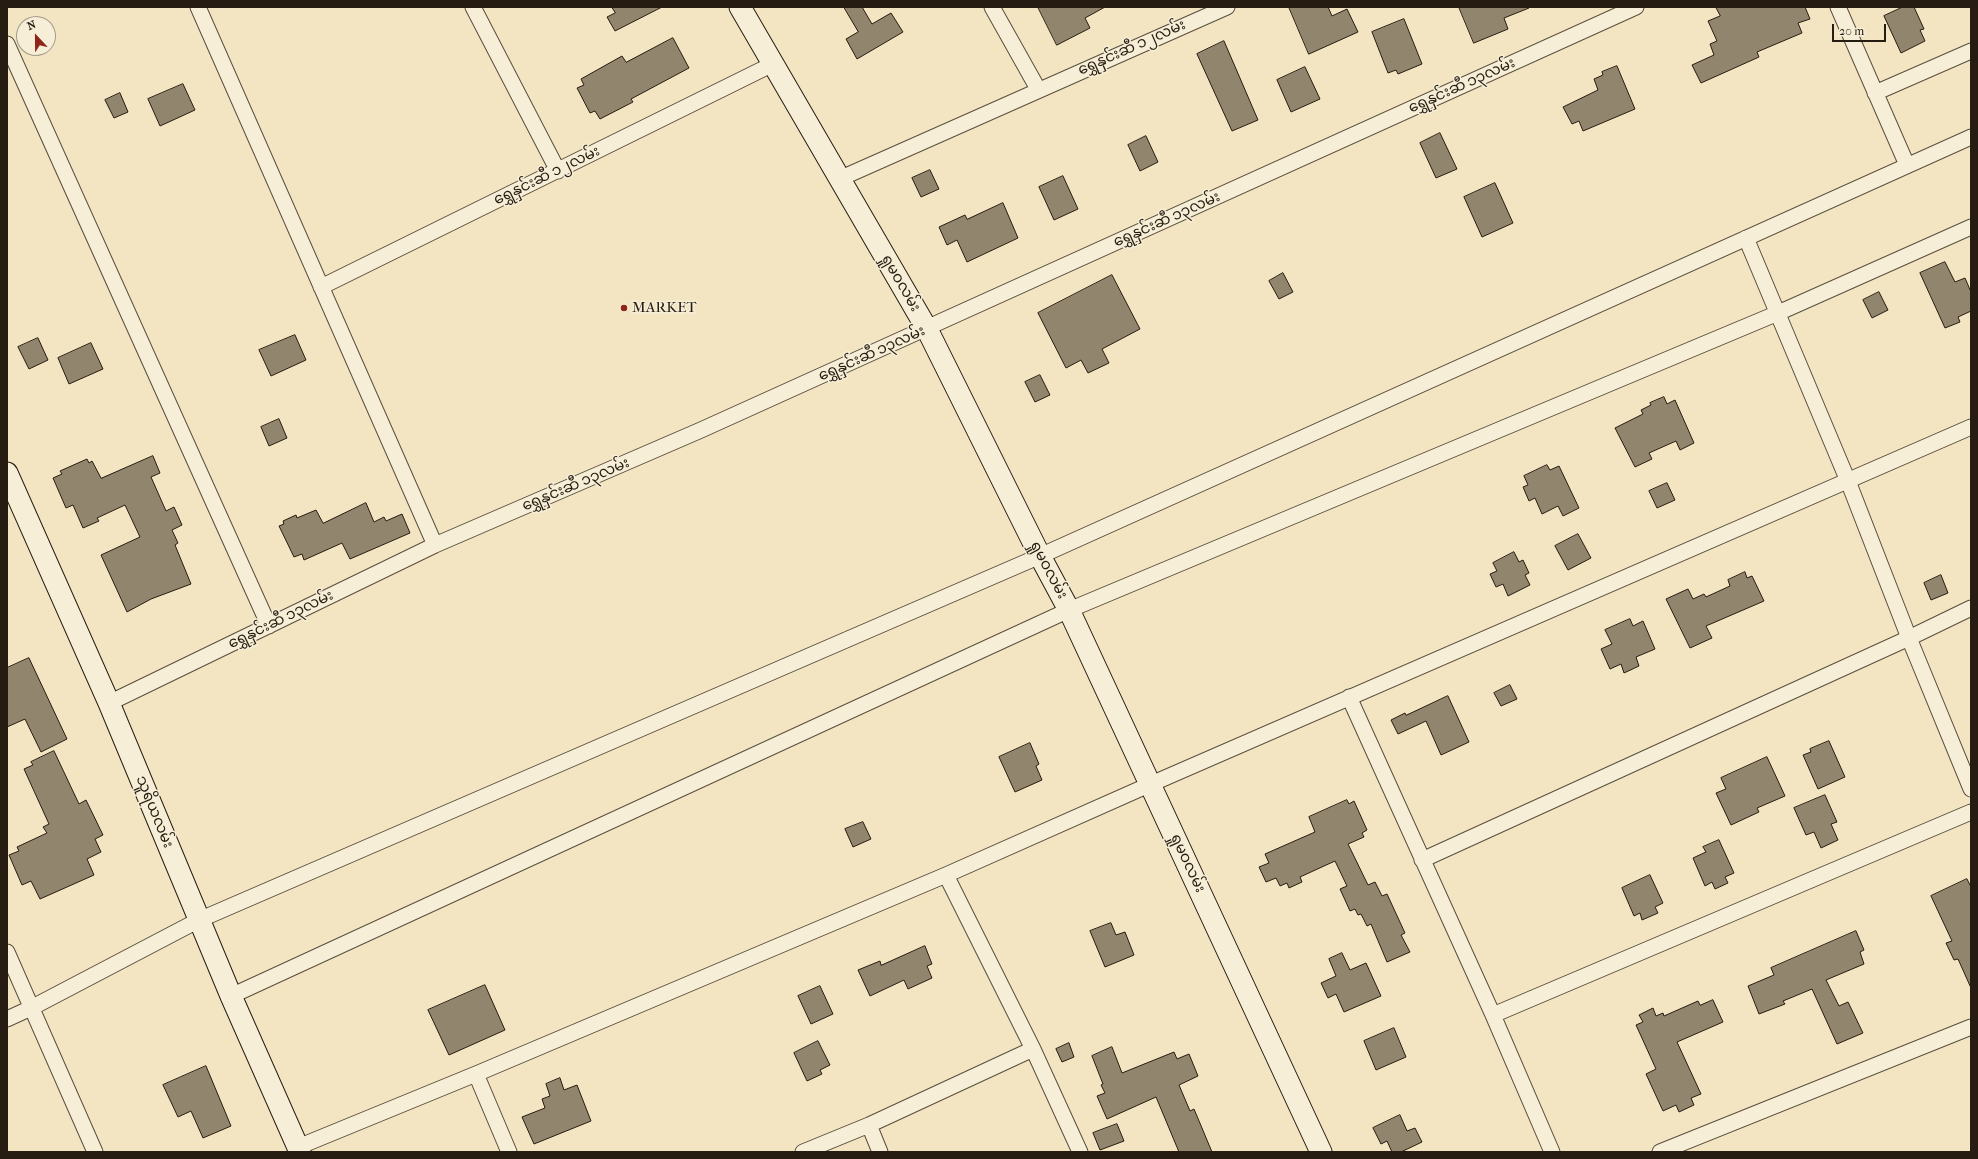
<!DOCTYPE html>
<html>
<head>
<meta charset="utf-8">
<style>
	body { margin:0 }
	#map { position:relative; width:1978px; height:1159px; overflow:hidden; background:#f3e5c2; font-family:"IM FELL French Canon",serif }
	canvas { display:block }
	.frame { position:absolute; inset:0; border:8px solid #261c11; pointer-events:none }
	.north { position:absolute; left:16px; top:16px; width:40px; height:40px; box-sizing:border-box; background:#f7eed7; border:1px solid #a39a88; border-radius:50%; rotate:338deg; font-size:11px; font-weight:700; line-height:16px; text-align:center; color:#261c11 }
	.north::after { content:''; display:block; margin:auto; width:14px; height:18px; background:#8f2418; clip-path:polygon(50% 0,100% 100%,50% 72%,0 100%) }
	.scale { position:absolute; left:1832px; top:24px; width:54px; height:18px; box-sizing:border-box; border:2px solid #261c11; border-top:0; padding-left:5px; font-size:12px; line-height:14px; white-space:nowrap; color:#261c11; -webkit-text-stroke:3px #f7eed7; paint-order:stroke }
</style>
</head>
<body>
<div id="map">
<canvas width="1978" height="1159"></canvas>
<div class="frame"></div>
<div class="north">N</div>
<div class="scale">20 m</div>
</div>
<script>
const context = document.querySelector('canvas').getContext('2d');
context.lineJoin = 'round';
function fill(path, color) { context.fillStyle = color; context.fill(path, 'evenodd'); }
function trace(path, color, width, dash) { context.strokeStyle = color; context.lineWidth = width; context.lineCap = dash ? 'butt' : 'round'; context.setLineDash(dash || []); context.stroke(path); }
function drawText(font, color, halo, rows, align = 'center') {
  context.font = font + ' "IM FELL French Canon","Noto Sans Myanmar",serif'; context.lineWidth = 3; context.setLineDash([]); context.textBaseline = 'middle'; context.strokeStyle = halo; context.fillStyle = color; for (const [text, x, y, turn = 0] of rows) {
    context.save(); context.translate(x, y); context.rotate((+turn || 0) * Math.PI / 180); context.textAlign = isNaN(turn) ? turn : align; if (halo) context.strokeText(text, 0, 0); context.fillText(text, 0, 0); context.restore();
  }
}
const building = new Path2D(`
	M612 7H662L615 31 607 17 615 13Z
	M844 7H862L872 24 891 13 903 32 857 59 846 39 858 32Z
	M1038 7H1105L1085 18 1090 28 1057 45Z
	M1289 7H1328L1332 16 1347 9 1358 32 1309 54Z
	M1459 7H1528L1529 8 1504 18 1508 29 1474 43Z
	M1716 7H1805L1810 19 1798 23 1802 33 1757 52 1759 57 1701 83 1692 65 1714 55 1710 44 1717 41 1708 21 1720 16Z
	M1903 7H1914L1924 29 1920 30 1925 41 1901 53 1884 16Z
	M1404 19 1422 64 1398 74 1396 70 1388 73 1372 32Z
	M673 38 689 68 631 99 633 102 600 119 595 111 590 113 577 88 584 85 581 79 622 56 626 62Z
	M1224 41 1258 120 1232 131 1197 54Z
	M1617 66 1635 109 1583 131 1579 121 1572 124 1563 107 1598 90 1594 79 1603 75 1602 72Z
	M1305 67 1320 99 1291 112 1277 80Z
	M183 84 195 110 160 126 148 99Z
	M120 93 128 112 114 118 105 100Z
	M1440 133 1457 169 1436 178 1420 143Z
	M1146 136 1158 162 1140 171 1128 145Z
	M930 170 939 189 921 197 912 178Z
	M1063 176 1078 209 1054 220 1039 187Z
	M1495 183 1513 223 1482 237 1464 197Z
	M1003 203 1018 238 967 262 957 240 947 245 939 227 965 215 967 219Z
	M1945 262 1955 282 1965 278 1971 292V311L1958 317 1960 322 1945 328 1920 273Z
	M1283 273 1293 292 1279 299 1269 281Z
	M1112 275 1140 329 1102 349 1109 363 1088 373 1081 360 1066 368 1038 313Z
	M1879 292 1888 310 1872 318 1863 300Z
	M295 335 306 360 271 376 259 350Z
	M38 338 48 360 29 369 18 347Z
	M91 343 103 369 69 384 58 358Z
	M1040 375 1050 395 1035 402 1025 382Z
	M1664 397 1667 404 1675 400 1694 443 1680 450 1676 441 1649 453 1652 459 1635 467 1615 428 1643 414 1641 410 1651 405 1650 403Z
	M279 419 287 438 269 446 261 427Z
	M153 456 160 473 151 477 166 511 174 507 182 525 172 530 178 543 175 545 191 584 151 599 127 612 101 555 140 537 125 505 97 518 99 521 83 528 73 505 66 508 53 478 62 474 60 471 87 459 89 463 92 461 101 478Z
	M1547 465 1550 470 1559 466 1579 508 1563 516 1558 506 1542 514 1535 498 1529 501 1523 487 1528 485 1524 476Z
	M1667 483 1675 500 1657 508 1649 491Z
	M366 503 374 522 384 517 386 521 402 514 410 533 350 559 342 543 304 560 302 554 294 557 279 526 284 524 283 521 296 515 297 518 316 510 323 523Z
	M1578 534 1591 558 1568 570 1555 546Z
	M1514 552 1519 562 1523 560 1529 573 1525 575 1530 585 1508 596 1503 584 1496 587 1490 574 1497 571 1493 563Z
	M1745 572 1747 578 1752 576 1764 601 1706 626 1712 638 1690 648 1666 599 1688 589 1693 599 1704 594 1706 597 1730 586 1728 580Z
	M1941 575 1948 593 1931 600 1924 583Z
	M1630 619 1633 626 1643 621 1655 649 1636 657 1639 666 1624 673 1621 664 1610 669 1601 649 1612 644 1605 630Z
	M29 658 67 739 41 752 25 719 7 727V668Z
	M1510 685 1517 699 1501 706 1494 693Z
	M1448 696 1469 742 1441 755 1426 721 1398 734 1391 720 1405 713 1406 715Z
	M1829 741 1845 777 1818 789 1803 755 1811 752 1810 749Z
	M1030 743 1039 764 1036 766 1042 780 1015 792 999 757Z
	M54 751 79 804 86 800 103 835 95 839 101 852 87 859 94 875 40 899 31 881 22 885 9 855 19 851 17 847 47 833 43 827 49 824 24 769 33 765 31 762Z
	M1767 757 1785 796 1757 808 1759 812 1731 825 1716 793 1726 789 1721 778Z
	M1825 795 1837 822 1831 824 1838 840 1821 848 1814 832 1806 835 1794 808Z
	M1347 800 1349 804 1354 801 1367 830 1362 833 1364 837 1348 844 1368 885 1375 882 1382 896 1387 894 1405 933 1401 935 1410 952 1387 962 1371 924 1367 926 1361 914 1358 915 1355 909 1350 911 1340 889 1347 886 1335 861 1300 877 1302 882 1289 888 1287 883 1280 886 1276 878 1266 882 1259 867 1269 863 1265 854 1315 832 1309 817Z
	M863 822 871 839 853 847 845 829Z
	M1719 840 1734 873 1725 877 1728 883 1715 889 1712 882 1705 886 1693 858 1706 852 1703 847Z
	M1650 875 1663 903 1655 907 1658 913 1642 920 1640 913 1634 916 1622 888Z
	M1967 879 1971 887V988L1958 959 1954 960 1946 943 1952 941 1931 896Z
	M1111 923 1116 935 1125 932 1134 955 1105 967 1090 931Z
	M1856 931 1864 950 1860 952 1864 964 1826 980 1839 1006 1848 1002 1863 1033 1837 1044 1812 989 1783 1001 1785 1004 1759 1014 1748 986 1774 975 1771 968Z
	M925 946 932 964 927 966 932 978 908 989 904 980 870 996 858 970 880 961 881 965Z
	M1342 953 1350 970 1366 963 1381 996 1344 1012 1336 994 1328 998 1321 983 1336 976 1329 959Z
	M485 985 505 1030 449 1055 428 1010Z
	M820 986 833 1014 811 1024 798 996Z
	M1713 1000 1723 1022 1677 1042 1701 1094 1691 1098 1694 1105 1679 1112 1676 1105 1663 1111 1646 1074 1656 1069 1636 1025 1643 1022 1639 1015 1653 1008 1656 1016 1663 1013 1664 1016 1698 1001 1700 1005Z
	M1394 1028 1406 1057 1376 1070 1364 1041Z
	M818 1041 830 1065 820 1070 822 1074 807 1081 794 1053Z
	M1069 1043 1074 1057 1062 1062 1056 1049Z
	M1112 1047 1122 1073 1174 1052 1177 1059 1189 1054 1198 1076 1179 1085 1190 1111 1194 1109 1212 1152H1179L1156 1097 1107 1119 1097 1096 1105 1093 1101 1085 1103 1084 1092 1056Z
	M206 1066 231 1126 203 1138 191 1111 178 1117 163 1085Z
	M560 1078 564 1090 577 1085 591 1121 534 1144 522 1117 545 1108 542 1099 550 1096 546 1084Z
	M1400 1115 1407 1131 1415 1128 1422 1142 1401 1152H1392L1387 1141 1381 1144 1373 1128Z
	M1117 1124 1124 1141 1100 1150 1093 1133Z`);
fill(building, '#91856d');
trace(building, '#261c11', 1);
const street = new Path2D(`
	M198 7 435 545
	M473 7 558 171
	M992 7 1038 89
	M1838 7 1907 165
	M7 44 269 626
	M1875 93 1971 51
	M839 179 1227 7
	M1746 238 1848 481 1909 638 1971 789
	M321 287 773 64
	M1349 697 1493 1015 1552 1152
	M109 703 435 545 701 430 1636 7
	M1422 860 1909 638 1971 608
	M946 875 1033 1049
	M7 952 95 1152
	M231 996 1069 610 1778 313 1971 227
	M1493 1015 1971 812
	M7 1019 31 1008 199 920 1040 556 1971 137
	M476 1074 509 1152
	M869 1125 880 1152
	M298 1147 476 1074 946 875 1151 784 1971 427
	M803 1152 869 1125 1033 1049 1080 1152
	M1660 1152 1971 1027`);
const secondary = new Path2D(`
	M740 7 927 329 1040 556 1069 610 1321 1152
	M7 473 109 703 231 996 300 1152`);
trace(street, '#594e3d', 17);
trace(secondary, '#261c11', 23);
trace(street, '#f7eed7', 15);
trace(secondary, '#f7eed7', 21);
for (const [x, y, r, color] of [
	[624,308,4,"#8f2418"]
]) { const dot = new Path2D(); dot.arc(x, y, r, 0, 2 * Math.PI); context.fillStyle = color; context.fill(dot); trace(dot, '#f7eed7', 1.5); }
drawText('15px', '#261c11', '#f7eed7', [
	["ရွှေနှင်းဆီ ၁၂လမ်း",1132,48,-24],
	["ရွှေနှင်းဆီ ၁၃လမ်း",1462,86,-24],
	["ရွှေနှင်းဆီ ၁၂လမ်း",547,176,-26],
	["ရွှေနှင်းဆီ ၁၃လမ်း",1167,220,-24],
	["ရှုမဝလမ်း",900,283,60],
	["ရွှေနှင်းဆီ ၁၃လမ်း",872,354,-24],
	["ရွှေနှင်းဆီ ၁၃လမ်း",576,485,-23],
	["ရှုမဝလမ်း",1048,570,62],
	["ရွှေနှင်းဆီ ၁၃လမ်း",281,620,-26],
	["သူရိယလမ်း",154,812,68],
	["ရှုမဝလမ်း",1187,863,65]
]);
drawText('15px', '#261c11', '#f7eed7', [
	["MARKET",632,308]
], 'left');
</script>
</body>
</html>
